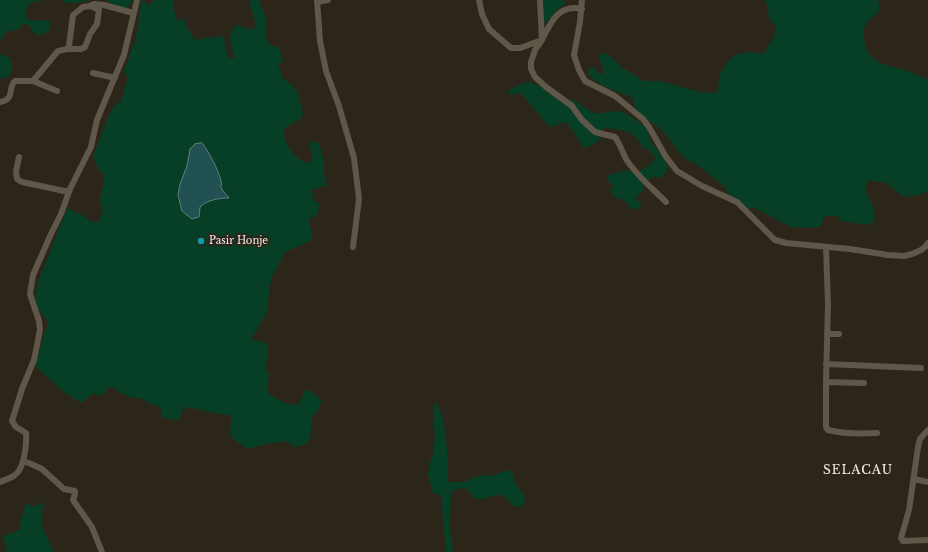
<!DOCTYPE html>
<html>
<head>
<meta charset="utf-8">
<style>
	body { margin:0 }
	canvas { display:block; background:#2c2519 }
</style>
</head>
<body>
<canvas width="928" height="552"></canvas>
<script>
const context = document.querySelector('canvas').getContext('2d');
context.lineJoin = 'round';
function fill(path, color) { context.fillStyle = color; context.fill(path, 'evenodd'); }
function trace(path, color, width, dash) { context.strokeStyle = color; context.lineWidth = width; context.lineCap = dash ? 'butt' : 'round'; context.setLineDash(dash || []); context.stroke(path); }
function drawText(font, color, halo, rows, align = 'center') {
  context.font = font + ' "Libre Baskerville",serif'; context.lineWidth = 4; context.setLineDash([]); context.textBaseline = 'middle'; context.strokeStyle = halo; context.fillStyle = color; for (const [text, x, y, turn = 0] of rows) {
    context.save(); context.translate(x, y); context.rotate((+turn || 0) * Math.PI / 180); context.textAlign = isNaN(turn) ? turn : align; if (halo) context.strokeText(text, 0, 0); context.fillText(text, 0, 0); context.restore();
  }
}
fill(new Path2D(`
	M0 0H42L30 3 25 13 26 18 31 20 49 21V30L45 33 37 36 27 24H23L19 29 6 32 0 41Z
	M61 0H90C80 3 70 5 61 0Z
	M105 0H132V2L127 8H123Z
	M154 0H174L173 5 177 20 184 19 187 27 195 40 220 36 224 38 228 57 232 59 235 58C231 45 226 36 236 25L250 29 255 27C257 19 250 9 249 0H259C261 6 265 13 266 19 267 28 264 36 269 45 282 47 278 47 283 60L278 65 283 78 296 89 303 113 302 118 287 127 284 130C283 144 294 156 305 163L310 162 313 159 309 144 313 141 317 142 319 144 324 162V175L327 185 312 190 313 200 319 204 318 214 309 220 312 235V240L284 253C277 270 270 275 269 294 268 300 267 304 268 310L251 340 266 342C271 351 267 358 265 368L269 374 267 389 269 394 285 403 295 405 299 403 305 390 310 391 322 400 319 409C302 420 323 445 294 447L286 441 262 445 248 449 236 441 230 434 231 420 230 415 218 414 187 407 184 408 178 420 163 418 161 416V409L158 406 148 403 143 399 130 397 122 394 112 387H109L105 393 98 396 94 393 81 403 64 392 35 366 48 321 38 309 35 298 37 285 67 208C72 210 77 212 82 215 88 219 92 224 99 221L103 208 99 203 104 182 103 174 98 169 93 157 107 119 114 106 121 101 128 77 124 71 135 41 139 20V13L142 1 146 2 148 6ZM190 149H207L212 160 215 164 221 181 222 188 229 198C219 198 207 200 200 207V215L179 202C177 189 182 180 186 168 188 162 189 155 190 149Z
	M544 0H564L565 4 560 7 552 17 544 23Z
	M765 0H878C882 14 875 13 867 22 863 27 863 34 864 40 869 65 885 64 905 70 913 73 920 76 928 79V191L919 195 904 197 884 182 867 181C867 184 866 188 866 191 868 203 878 206 874 222L866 225 841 221 838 216H824L821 227 793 228 753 207 745 212 728 199 726 188 696 164 685 159 662 130 640 115 635 107 632 97C618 92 596 86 588 73L589 68H594L601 75 604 72 599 57 601 52 610 56 620 66 644 81H661L703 93 718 92 719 76 727 62 737 54 749 52 763 54 774 37 776 26 769 20 768 9Z
	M0 54 10 58C13 66 14 71 7 77L0 78Z
	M525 82C538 81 551 95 562 103L572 99 595 114 616 111 624 112 646 127 650 140 667 164V171L660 178 653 176 643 186V190L635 198 642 205 637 209H632L622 198 617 200 610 191 614 187 606 178C613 172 620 172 628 170L635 174 649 165 656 159 648 148 643 149C635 130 623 130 605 128L597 136 602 139 584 149 567 122 549 127 520 92 511 96 508 91Z
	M437 402 444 423 447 449 448 482H465L477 476 495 475 508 470 512 472C513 475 514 479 515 482 519 490 527 495 524 505L514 507 503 495C493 494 485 501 474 499L468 490 464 488 451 491 450 527 453 552H446L441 496 432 492 428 473 430 463 432 458 435 436 433 421V406Z
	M27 502C31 508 35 508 40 503L45 504 41 513 42 526 54 552H3L7 550 3 536 21 529 20 521Z`), '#073f26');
const water = new Path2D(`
	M202 143C208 150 219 171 221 181 222 183 221 185 221 187 222 191 227 195 229 198 219 198 207 200 200 207L199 217 192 219 182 211 178 195 180 184 187 166 190 149 195 144Z`);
fill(water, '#215152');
trace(water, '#60807f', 1);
trace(new Path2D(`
	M317 0 320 41 326 71 339 106 354 158 359 199 353 247
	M479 0 482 14 489 29 511 48H520L542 40C550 23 559 3 582 9
	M540 0 542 40 535 50 531 62V69L535 77 546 87 572 106 582 120 595 132 615 137C620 144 622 151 626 159 636 175 653 189 666 202
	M582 0 580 22 574 55 579 70 585 81 615 96 643 119 649 127 666 157 677 171 702 186 737 202 775 240 786 243 850 249 888 255 904 256 912 254 921 250 925 247 928 243
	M317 2 328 0
	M67 49 69 46 73 15 83 7 90 6 94 4 104 5 133 13
	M93 73 115 78
	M33 81 58 51 67 49H81L85 47 90 34 97 24 99 10 91 6
	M0 102C16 99 7 88 15 81H33L57 91
	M19 157 16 171 17 179 22 182 69 192
	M826 247 828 304 826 382V427L828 430C844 434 860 434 877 433
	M827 334H839
	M826 364 921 368
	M826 382 864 383
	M23 461 29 463 42 469 64 489 75 491V494L73 500 92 527 102 552
	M914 479 928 482
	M0 482C5 480 11 478 15 475 24 469 27 444 26 433L16 427 12 421 22 389 34 360 40 330 39 321 30 294 33 275 51 234 61 214 70 189 91 147 97 120 124 55 137 0
	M928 540 903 541 901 538 909 510 918 447 920 439 928 430`), '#5f5749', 6);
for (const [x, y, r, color] of [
	[201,241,4,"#0f9aa8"]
]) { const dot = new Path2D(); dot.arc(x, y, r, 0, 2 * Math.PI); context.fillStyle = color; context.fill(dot); trace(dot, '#2c2519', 1.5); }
drawText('10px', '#f4efe7', '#2c2519', [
	["Pasir Honje",209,241]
], 'left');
context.letterSpacing = '1px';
drawText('12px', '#f4efe7', '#2c2519', [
	["SELACAU",858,471]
]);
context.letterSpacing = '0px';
</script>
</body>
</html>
